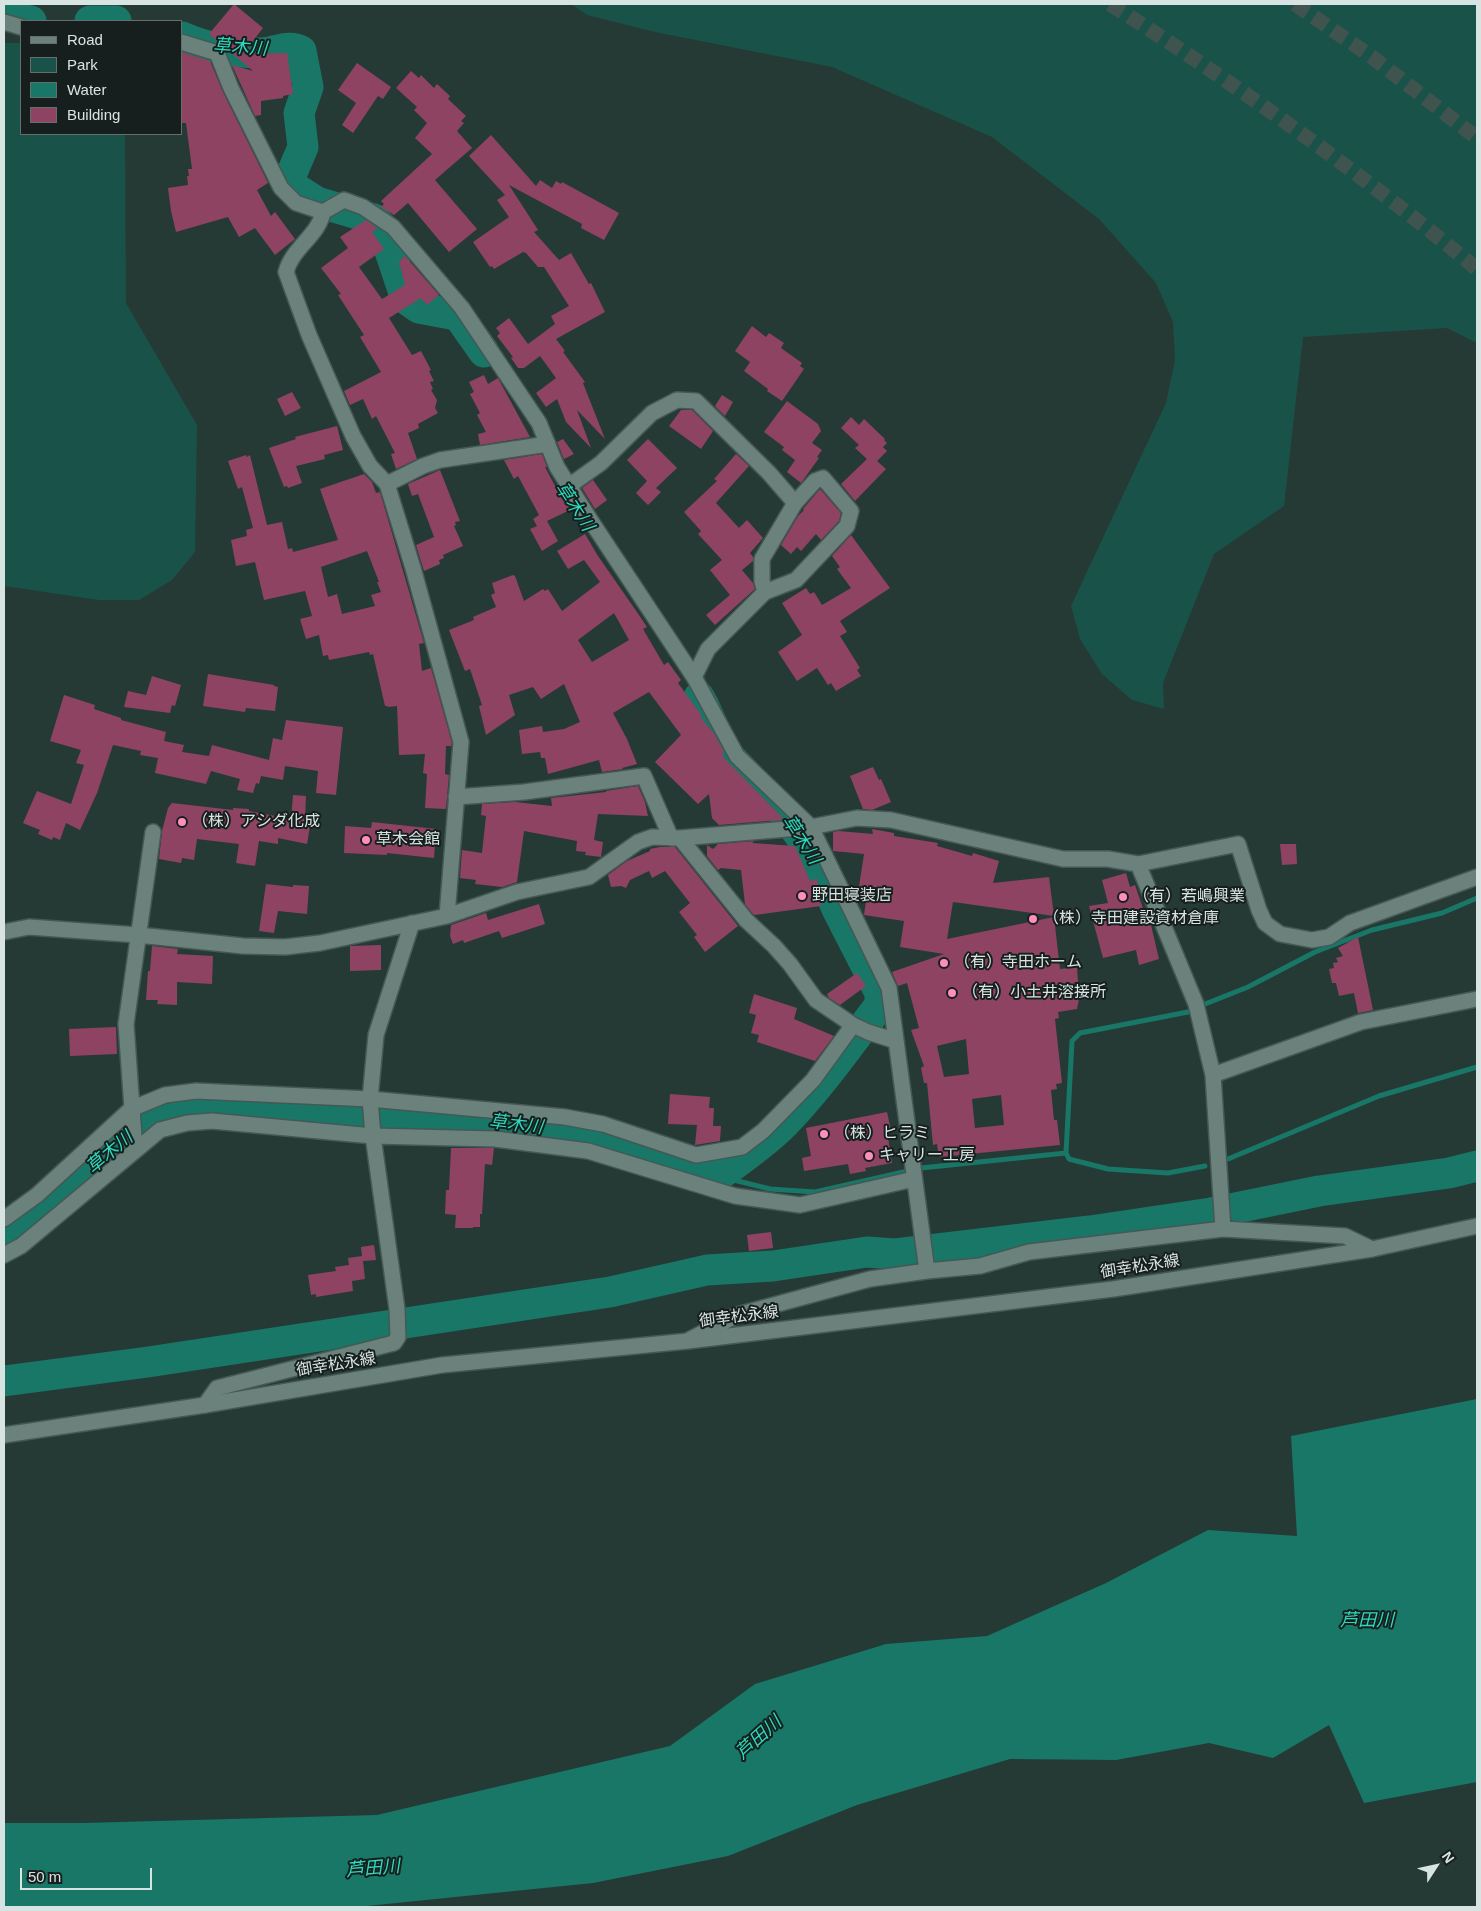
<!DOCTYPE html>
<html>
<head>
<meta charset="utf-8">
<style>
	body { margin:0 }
	#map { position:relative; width:1481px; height:1911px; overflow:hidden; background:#253a35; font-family:Arial,sans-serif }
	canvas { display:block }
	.frame { position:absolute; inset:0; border:5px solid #d8e4e1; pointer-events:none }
	.legend { position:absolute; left:20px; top:20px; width:162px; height:115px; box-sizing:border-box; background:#161f1d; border:1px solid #646e6b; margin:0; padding:6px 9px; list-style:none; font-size:15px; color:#d8e4e1 }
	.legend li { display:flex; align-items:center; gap:10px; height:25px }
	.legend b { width:25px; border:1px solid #646e6b }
	.north { position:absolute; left:1411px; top:1841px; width:50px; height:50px; -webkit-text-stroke:4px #161f1d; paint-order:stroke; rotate:55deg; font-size:14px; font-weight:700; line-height:20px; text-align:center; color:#d8e4e1 }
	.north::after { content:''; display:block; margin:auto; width:18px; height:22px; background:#d8e4e1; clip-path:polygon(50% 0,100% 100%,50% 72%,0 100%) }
	.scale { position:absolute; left:20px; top:1868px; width:132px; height:22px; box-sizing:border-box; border:2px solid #d8e4e1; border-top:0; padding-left:6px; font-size:15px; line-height:18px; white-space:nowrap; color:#d8e4e1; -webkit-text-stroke:4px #161f1d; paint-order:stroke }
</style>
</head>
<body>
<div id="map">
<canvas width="1481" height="1911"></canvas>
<div class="frame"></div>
<ul class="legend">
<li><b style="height:6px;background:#6b827c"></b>Road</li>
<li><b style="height:14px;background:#195248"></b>Park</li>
<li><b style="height:14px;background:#187767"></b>Water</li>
<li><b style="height:14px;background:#8e4363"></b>Building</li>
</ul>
<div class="north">N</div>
<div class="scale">50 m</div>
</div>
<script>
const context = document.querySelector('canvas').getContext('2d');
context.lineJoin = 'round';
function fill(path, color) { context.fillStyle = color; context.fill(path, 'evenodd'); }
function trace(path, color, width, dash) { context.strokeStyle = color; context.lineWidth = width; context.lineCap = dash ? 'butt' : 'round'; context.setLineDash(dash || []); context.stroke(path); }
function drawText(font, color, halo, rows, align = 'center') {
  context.font = font + ' Arial,"Noto Sans JP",sans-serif'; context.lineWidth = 4; context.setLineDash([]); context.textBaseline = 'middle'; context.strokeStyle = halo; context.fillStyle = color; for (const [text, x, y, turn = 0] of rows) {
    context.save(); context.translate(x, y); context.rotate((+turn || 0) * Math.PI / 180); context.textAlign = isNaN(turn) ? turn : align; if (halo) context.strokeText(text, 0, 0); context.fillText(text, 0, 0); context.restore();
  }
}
fill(new Path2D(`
	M571 4H1477V343L1447 328 1303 337 1284 506 1214 554 1163 683 1164 709 1132 700 1102 674 1080 639 1071 606 1166 403 1175 360 1173 322 1156 283 1099 219 992 137 832 67 655 32 587 15Z
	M4 43H21V134H125L126 303 197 425 195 552 172 580 139 600H99L4 586Z`), '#195248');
fill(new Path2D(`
	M1477 1399V1782L1364 1803 1329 1725 1273 1758 1209 1743 1116 1760 1010 1759 857 1805 728 1856 593 1883 357 1907H4V1823H83L377 1815 670 1746 755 1684 886 1644 987 1636 1106 1583 1208 1530 1297 1536 1291 1436Z`), '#187767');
trace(new Path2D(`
	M1205 1004 1248 987 1315 952 1372 930 1442 913 1477 898
	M1066 1153 1072 1041 1080 1033 1188 1012
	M1228 1159 1379 1096 1477 1067
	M718 1176 770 1189 815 1192 921 1168 1066 1153 1069 1159 1108 1169 1168 1173 1205 1166`), '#187767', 5);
trace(new Path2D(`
	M4 12 14 17 31 21
	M90 21H116
	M182 37C207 48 236 53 263 53 276 52 289 44 301 51L308 87 299 113 303 147 289 180 295 188 317 202 374 219 382 227 406 299 419 308 456 315 460 318 484 352
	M4 1237 19 1229 149 1121 177 1112 218 1108 496 1122 581 1133 718 1176C741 1160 765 1143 785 1123 820 1087 849 1045 880 1005V993L838 911 813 854 783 812 724 751 704 706 699 697
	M4 1381 148 1362 610 1292 707 1270 773 1266 867 1252 895 1254 1090 1231 1211 1213 1319 1191 1449 1173 1477 1166`), '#187767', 31);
fill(new Path2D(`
	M234 4 263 28 243 54 287 53 293 94 283 96V98L261 101V115L255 116 232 65 253 71 209 34Z
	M181 52 210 61 223 92 268 183 257 190 271 216 275 212 295 239 275 255 255 228 239 237 228 217 176 232 171 211 168 188 188 185 187 176H189L188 169H192L186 123H181Z
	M357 63 391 87 383 99 378 96 353 133 342 125 356 103 338 90Z
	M411 71 419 78 421 75 434 88 437 84 450 96 448 99 466 116 461 121 464 123 457 131 472 148 435 180 477 229 449 252 408 203 394 215 381 207 384 204 381 201 432 154 415 138 427 123 414 110 417 107 396 88Z
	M491 135 536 186 540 180 552 188 556 181 561 184 562 182 619 213 604 240 581 228 582 224 509 185 538 230 534 232 559 260 571 253 589 284 591 283 605 312 556 339 565 351 563 352 585 382 583 383 605 439 577 410 591 448 566 422 557 399 546 407 536 393 556 378 540 356 524 368H518L511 358 513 357 497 336 500 333 496 328 509 318 528 344 555 324 551 316 569 306 544 267H538L526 253 523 252 494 269 492 266 490 267 473 242 509 217 497 200 505 195 469 156Z
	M366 220 377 228 372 232 384 249 359 267 382 299 405 285 399 261 405 256 439 295 427 305 421 298 389 318 412 355 421 351 431 370 429 371 434 381 430 382 433 389 431 390 437 400 435 408 438 413 418 424 419 428 408 433 417 459 396 469 391 454 395 453 376 416 372 419 363 399 350 405 344 391 381 372 360 337 364 335 338 295 341 294 321 268 348 248 340 237Z
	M752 326 766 337 769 333 784 343 781 348 802 363 800 366 804 369 782 401 767 391 768 389 744 371 750 362 735 351Z
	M484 375 488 384 498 378 530 437 480 445 478 434 486 432 477 415 480 413 470 394 474 392 469 382Z
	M292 392 301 408 285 416 277 399Z
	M722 395 733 402 725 416 715 406Z
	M787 401 818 424 821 431 812 443 822 450 817 457 819 458 801 483 787 472 795 460 782 450 784 447 764 432Z
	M681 410H692L713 431 701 449 669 426Z
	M851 417 859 425 864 419 885 439 884 440 887 443 883 447 887 451 877 461 886 469 855 501 841 484 867 459 855 448 859 445 841 428Z
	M337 426 343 450 324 455 325 459 296 466 302 483 288 488 287 486 284 487 269 448 296 439 295 437Z
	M563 439 574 454 564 459 557 442Z
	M648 439 677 468 656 488 661 492 648 505 636 493 647 481 627 460Z
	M542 454 547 467H545L562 499 565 497 572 509 547 521 558 541 542 551 530 529 537 526 533 519 539 515 518 476 514 479 504 460Z
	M736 454 749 466 716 503 739 528 747 520 763 538 750 553 753 557V561L742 570 753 583 755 589 715 625 706 615 730 595 710 570 722 560 698 534 701 531 684 512 717 481 714 479Z
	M246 455 247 457 250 455 267 525 282 522 288 549 292 548 293 552 338 540 320 489 364 474 372 482 376 493 380 492 424 643 419 644 422 671 431 668 452 743 451 746H446L445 774 449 775 446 809 425 808 427 774 423 773 425 754 399 755 397 706 388 707 387 706H385L373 654 370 655 369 652 329 660 328 655 323 656 319 635 306 639 300 619 312 616 305 591 264 600 255 562 236 566 231 540 247 536 246 530 253 528 242 487 238 489 228 461ZM367 551 379 582H377L381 592 371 595 375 606 342 614 337 594 328 597 321 567Z
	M440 470 460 521 455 522 456 525 454 526 463 546 443 555 444 558 439 560 440 564 424 571 416 545 434 537 418 494 412 496 408 484Z
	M593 480 607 500 595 509 582 488Z
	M820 489 841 513 839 521 821 540 816 534 801 551 797 547 791 554 781 545 798 516 804 510 803 509Z
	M585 534 598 556 639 615 647 627 643 629 664 665 668 662 681 680 678 683 702 716 700 717 713 732 723 750V757L783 818 780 820 719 825 712 818 709 794 698 804 655 762 681 735 649 692 613 713 627 739 637 764 622 768 623 769 602 772 599 760 548 774 545 758H541L540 752 522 754 519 730 542 726 543 732 564 729 580 722 564 684 541 699 533 687 509 695 515 715 486 735 479 706 482 705 470 669 465 671 449 630 474 620 473 617 496 607 491 595 495 593 492 583 513 575 515 576 524 601 543 589 545 591 548 589 562 611 600 582 584 560 568 569 557 551ZM614 613 629 640 592 662 578 640Z
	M851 535 890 588 840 621 847 632 840 636 860 668 857 670 861 676 836 691 831 683 828 685 817 668 797 681 778 652 802 635 782 603 806 588 810 594 814 592 822 605 851 588 837 569 840 567 832 556Z
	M208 674 274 685V686L278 687 275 711 246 708 245 712 203 706Z
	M152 676 181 685 175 706 172 705 170 713 124 707 128 691 146 695Z
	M64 695 95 705 94 709 121 718V720L166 732 164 741 184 745 182 752 209 756 212 745 269 760 273 738 282 740 286 720 343 727 336 795 316 793 318 771 285 766 283 780 261 776 259 784 256 783 253 793 237 790 240 779 211 771 206 784 155 773 158 758 140 755 141 751 113 745 97 793 80 830 66 823 60 840 53 837 52 840 38 834 40 830 23 823 37 791 71 804 84 765 76 763 81 750 50 741Z
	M873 767 879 780 881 779 891 802 872 810 863 809 850 776Z
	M638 786 645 802 648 816 598 814 594 840 603 842 601 857 585 855 586 852 576 851 577 841 524 831 517 882 502 887 475 884 476 880 460 878 462 850 482 853 486 816 481 815 482 804 515 802 552 806 551 798 606 792V791Z
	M293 795 306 796 305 819 311 820 307 844 278 838V844L259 841 255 866 236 863 239 844 197 839 194 860 182 858 181 863 159 859 162 831 168 808 172 803 233 810V808L249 809V811L291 819Z
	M372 822 436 829 434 858 387 853V855L344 853 345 826 371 828Z
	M872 829 894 833V836L938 843 937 846 972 856 973 853 999 861 993 883 1049 877 1054 916 953 902 947 939 1054 917 1060 969 1077 967 1078 982H1074L1079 999 1077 1009 1058 1012 1059 1018 1055 1019 1062 1083 1056 1084 1057 1089 1051 1090 1054 1120H1057L1060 1145 939 1157 937 1144 933 1145 927 1083H924L921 1068 924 1066 911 1030 919 1028 907 983 898 986 892 972 944 954 900 947 904 921 864 915 867 894 858 893 864 854 833 851V832L839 831 873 834ZM966 1039 969 1074 944 1077 937 1046ZM1001 1095 1004 1125 975 1128 972 1099Z
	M754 841 752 843 795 846 810 881 817 879 821 906 755 915 753 914 745 904 741 870 721 868 718 870 707 856V845L713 849 718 844Z
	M1280 844H1296L1297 864 1282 865Z
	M660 847H675L738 926 705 952 694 937 697 935 679 912 690 903 665 871 652 878 649 871 630 880 626 888 621 886 611 887 608 875 627 861 650 851V849Z
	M1126 873 1130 887 1135 885 1149 926 1151 925 1159 959 1139 965 1136 950 1103 958 1089 906 1108 903 1102 880Z
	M266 884 293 887V885L309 886 307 914 278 911 274 933 259 931Z
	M539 904 545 924 502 938 499 931 464 943 463 940 453 944 450 936 451 925 486 913 488 920Z
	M1358 937 1373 1010 1358 1013 1354 993 1339 996 1336 983H1332L1329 969 1334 968 1333 963 1338 962 1336 958 1343 956 1338 948Z
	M381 945V970L350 971V946Z
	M152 946 178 949 177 954 213 956 212 984 177 982V1005L157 1004 158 1000H146L148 971H150Z
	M857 973 866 986 840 1005 829 998 827 994Z
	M754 994 797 1008 794 1019 834 1036 815 1061 757 1042 759 1035 751 1033 756 1015 749 1013Z
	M116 1027 117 1054 70 1056 69 1029Z
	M670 1094 710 1097 709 1108H714L713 1126H721L720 1141 695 1145 697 1125 668 1124Z
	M887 1112 891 1130 887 1131 892 1163 865 1168 866 1171 850 1174 848 1164 804 1171 802 1158 811 1156 806 1128Z
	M451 1148H494L492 1165 485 1164 482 1214H480V1227H473V1228H455L456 1215 445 1214 446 1190H449Z
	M771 1232 773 1248 749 1251 747 1235Z
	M374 1245 376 1260 363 1261 365 1279 352 1281 353 1291 316 1297V1294L311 1295 308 1275 336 1271 335 1267 349 1265 348 1258 362 1256 361 1247Z`), '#8e4363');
trace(new Path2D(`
	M1110 4C1237 85 1360 172 1477 269
	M1295 4 1372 57 1477 138`), '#40544f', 15, [15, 8]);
const street = new Path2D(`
	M4 22 21 27
	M181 42 217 53 231 88 281 188 296 203 323 212
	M387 484 423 466 440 460 548 444
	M569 486 601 463 652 413 677 400 696 401 769 473 795 503
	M694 677 708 649 765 592 796 580 847 526 851 511 823 478 815 481 795 503 762 559V581L765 592
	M456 797 524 792 644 776 671 838
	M680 838 746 920 774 946 790 964 816 1000 853 1025 868 1032 896 1041
	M1138 864 1196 1004 1213 1075 1223 1229
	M447 916 461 742 413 568 387 484 370 466 353 436 309 335 286 272C292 248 319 235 323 212L344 200 363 207 393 227 462 308 539 423 557 467 591 521 694 677 737 756 811 827 889 988 927 1271
	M4 932 29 927 138 935 243 946 285 947 320 943 447 916 517 892 589 877 638 842 652 837 680 838 811 827 857 818 891 820 1063 859H1108L1138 864 1238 844 1259 910 1265 923 1280 934 1312 940 1329 937 1350 923 1477 877
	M1213 1075 1361 1022 1477 999
	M135 1151 126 1024 153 832
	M4 1219 37 1195 131 1109 165 1095 196 1091 370 1099 565 1117 603 1124 696 1155 742 1147 763 1131 813 1080 853 1025
	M4 1255 21 1246 160 1130 187 1123 212 1121 373 1136 495 1139 588 1151 735 1196 800 1205 914 1179
	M689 1340 737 1315 870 1279 927 1271 980 1266 1029 1252 1223 1229 1345 1236 1372 1249
	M205 1405 217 1388 394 1343 398 1337 397 1309 373 1136 370 1099 376 1035 412 923`);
const secondary = new Path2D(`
	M4 1435 205 1405 442 1365 688 1341 1113 1289 1372 1249 1477 1226`);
trace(street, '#455854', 18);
trace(secondary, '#455854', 18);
trace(street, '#6b827c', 15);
trace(secondary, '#6b827c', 15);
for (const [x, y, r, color] of [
	[182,822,5,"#fe8ebc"],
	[366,840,5,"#fe8ebc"],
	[802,896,5,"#fe8ebc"],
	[1123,897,5,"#fe8ebc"],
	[1033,919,5,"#fe8ebc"],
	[944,963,5,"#fe8ebc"],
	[952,993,5,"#fe8ebc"],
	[824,1134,5,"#fe8ebc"],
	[869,1156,5,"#fe8ebc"]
]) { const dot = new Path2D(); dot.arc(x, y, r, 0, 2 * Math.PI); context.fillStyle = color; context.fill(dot); trace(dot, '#161f1d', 2); }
drawText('16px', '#d8e4e1', '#161f1d', [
	["（株）アシダ化成",192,822],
	["草木会館",376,840],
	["野田寝装店",812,896],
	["（有）若嶋興業",1133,897],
	["（株）寺田建設資材倉庫",1043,919],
	["（有）寺田ホーム",954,963],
	["（有）小土井溶接所",962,993],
	["（株）ヒラミ",834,1134],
	["キャリー工房",879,1156]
], 'left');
drawText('16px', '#d8e4e1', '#161f1d', [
	["御幸松永線",1140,1267,-9],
	["御幸松永線",739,1317,-7],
	["御幸松永線",336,1365,-9]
]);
drawText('italic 18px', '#2cdabf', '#161f1d', [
	["草木川",240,48,4],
	["草木川",574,507,57],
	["草木川",801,840,57],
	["草木川",516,1125,7],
	["草木川",110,1153,-40],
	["芦田川",1367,1621],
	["芦田川",759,1738,-42],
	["芦田川",373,1869,-5]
]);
</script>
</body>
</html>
